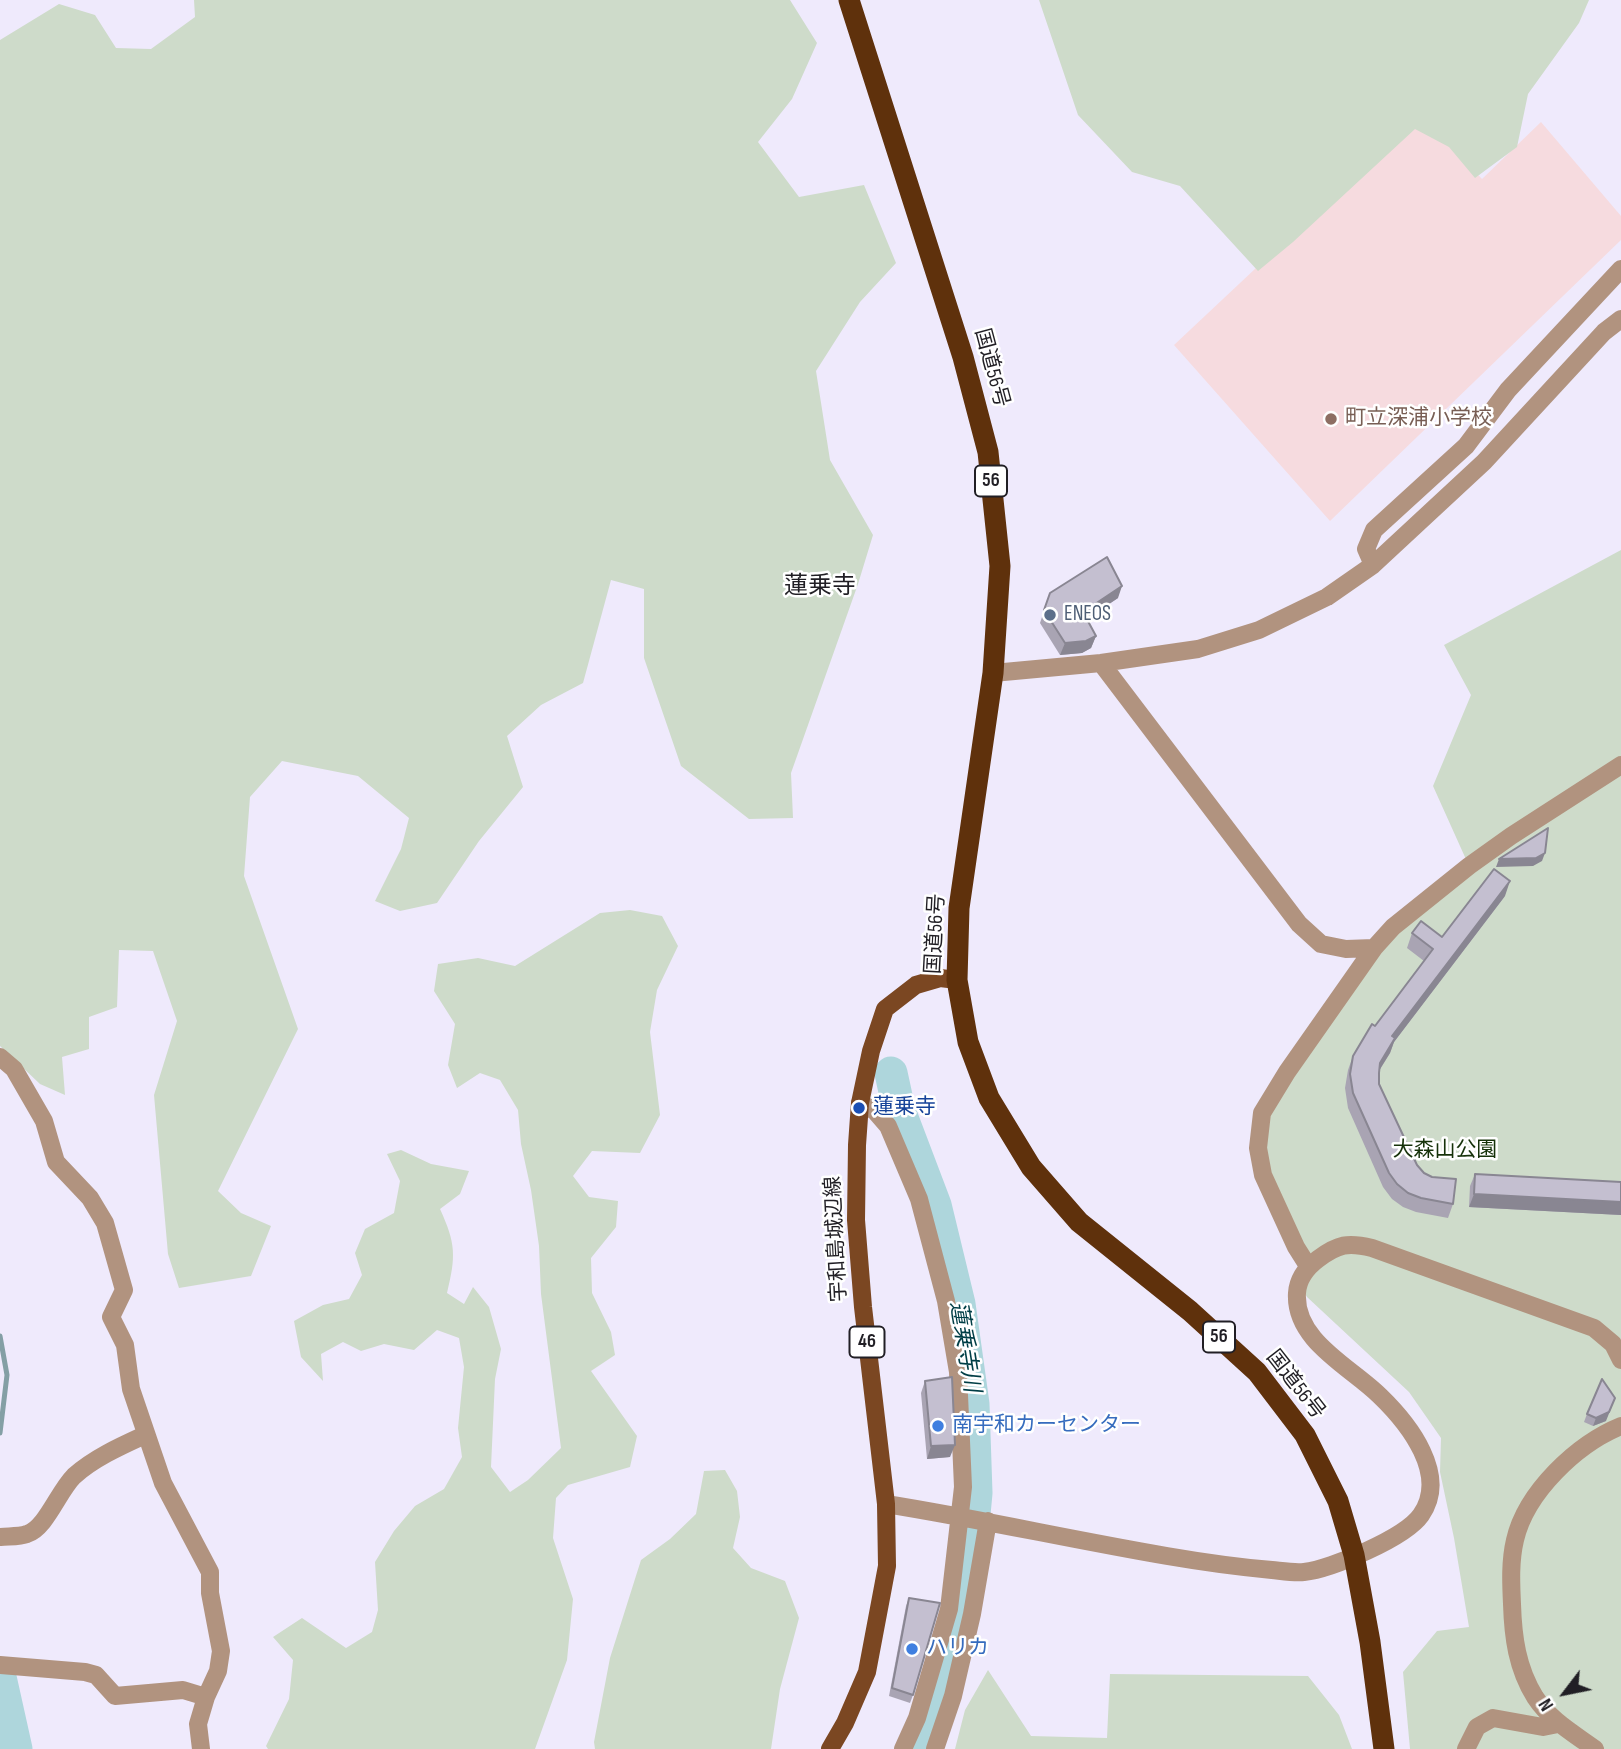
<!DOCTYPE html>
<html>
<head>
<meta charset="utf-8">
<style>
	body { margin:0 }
	#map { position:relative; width:1621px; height:1749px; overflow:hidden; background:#efeafc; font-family:"Sofia Sans Condensed",sans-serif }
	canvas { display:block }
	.north { position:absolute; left:1530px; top:1658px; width:70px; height:70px; -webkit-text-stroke:5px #fff; paint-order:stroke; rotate:238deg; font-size:19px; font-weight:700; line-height:28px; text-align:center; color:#211f25 }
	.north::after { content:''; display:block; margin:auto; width:24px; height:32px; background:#211f25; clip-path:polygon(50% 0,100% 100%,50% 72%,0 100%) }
</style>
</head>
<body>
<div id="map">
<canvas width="1621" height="1749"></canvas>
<div class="north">N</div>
</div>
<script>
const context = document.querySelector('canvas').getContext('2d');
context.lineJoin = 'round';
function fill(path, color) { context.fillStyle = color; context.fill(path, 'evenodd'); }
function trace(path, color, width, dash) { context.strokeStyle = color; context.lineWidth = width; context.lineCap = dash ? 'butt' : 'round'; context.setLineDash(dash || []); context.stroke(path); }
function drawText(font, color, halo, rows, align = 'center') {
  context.font = font + ' "Sofia Sans Condensed","Noto Sans JP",sans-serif'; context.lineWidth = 5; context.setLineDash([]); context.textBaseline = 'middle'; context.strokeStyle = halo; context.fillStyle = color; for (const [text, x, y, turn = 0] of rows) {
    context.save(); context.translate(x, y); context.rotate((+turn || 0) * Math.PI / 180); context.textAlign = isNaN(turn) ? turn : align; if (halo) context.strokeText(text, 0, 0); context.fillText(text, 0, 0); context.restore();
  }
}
fill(new Path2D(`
	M1420 114 1482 179 1541 122 1621 216V240L1330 521 1174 345Z`), '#f6dbdf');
fill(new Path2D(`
	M194 0H790L817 43 792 99 758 142 799 197 864 185 896 263 860 302 816 371 830 460 873 535 858 584 791 773 793 818 749 819 681 766 644 658V589L611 580 583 683 541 705 507 736 523 787 479 841 437 903 400 911 375 901 401 849 409 818 358 776 282 761 250 797 244 876 298 1029 218 1191 241 1213 271 1226 251 1276 179 1288 168 1254 154 1095 177 1021 153 951 119 950 117 1007 89 1017V1049L62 1057 65 1095 40 1084 0 1046V40L59 4 95 15 116 48 151 49 195 17Z
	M1039 0H1589L1579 23 1528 94 1517 147 1475 178 1449 147 1415 129 1293 242 1258 271 1180 186 1132 172 1078 115Z
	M1621 550V1749H1410L1403 1672 1437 1631 1469 1627 1454 1538 1440 1472 1441 1438 1409 1392 1307 1297 1298 1282 1308 1266 1263 1175 1262 1113 1374 948 1469 866 1433 786 1471 695 1444 645Z
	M630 910 662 916 678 946 657 990 650 1032 660 1115 640 1153 592 1151 573 1176 589 1197 618 1201 616 1227 591 1258 592 1293 611 1332 615 1355 591 1371 637 1436 630 1467 568 1485 556 1498 553 1538 573 1599 567 1660 535 1749H268L266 1746 289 1699 293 1660 273 1637 302 1618 346 1648 372 1632 378 1610 375 1562 394 1531 415 1506 444 1489 462 1457 458 1428 464 1367 459 1338 437 1330 414 1350 384 1344 361 1351 343 1342 321 1354 323 1381 301 1357 294 1321 323 1305 349 1299 362 1275 355 1253 365 1229 394 1213 400 1181 387 1154 401 1150 431 1164 469 1171 460 1194 440 1209C456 1244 456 1256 447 1293L464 1304 473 1287 489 1307 501 1349 495 1379 491 1467 510 1492 528 1480 561 1448 541 1294 539 1246 531 1190 521 1144 518 1110 500 1080 480 1073 457 1088 448 1065 455 1024 434 991 438 964 478 958 515 966 600 913Z
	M725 1470 737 1491 740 1517 733 1548 751 1568 785 1581 799 1618 780 1689 771 1749H595L594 1742 610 1658 641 1560 670 1539 696 1514 704 1471Z
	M988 1670 1031 1736 1107 1738 1110 1674 1308 1676 1339 1715 1352 1749H955L965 1710Z`), '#cedbca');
trace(new Path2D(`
	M0 1336 7 1375 0 1433`), '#849fa5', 5);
trace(new Path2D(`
	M891 1073 899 1110 935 1205 959 1304 973 1404 976 1493 969 1567 951 1655 928 1734 920 1749
	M0 1677 16 1749`), '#aed6dc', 33);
trace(new Path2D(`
	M1373 565 1366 549 1374 530 1466 446 1508 390 1621 269
	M1101 663 1299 924 1321 944 1346 949 1374 948
	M993 673 1101 663 1198 649 1259 630 1327 597 1373 565 1484 462 1604 332 1621 319
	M0 1057 14 1069 44 1121 56 1162 90 1198 105 1223 124 1290 111 1317 125 1345 131 1389 163 1483 210 1572V1593L221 1651 218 1671 206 1697 198 1724 201 1749
	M860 1103 875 1111 888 1126 919 1199 946 1301 958 1372 963 1487 949 1609 917 1718 903 1749
	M1308 1266 1296 1247 1263 1175 1258 1148 1262 1113 1287 1072 1374 948 1393 927 1469 866 1511 836 1621 765
	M886 1504C980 1519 1073 1540 1167 1556 1202 1562 1237 1567 1272 1570 1282 1571 1294 1573 1304 1572 1331 1569 1405 1538 1421 1515 1449 1475 1409 1424 1380 1396 1351 1367 1294 1341 1297 1293 1298 1278 1306 1268 1318 1259 1338 1244 1348 1242 1372 1248L1594 1328 1613 1344 1621 1360
	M0 1537C8 1536 19 1537 27 1534 46 1528 58 1492 74 1476 94 1458 121 1446 145 1435
	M0 1665 85 1672 96 1675 115 1696 183 1690 206 1697
	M935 1749 953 1696 972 1614 988 1521
	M1466 1749 1477 1727 1493 1718 1543 1727 1558 1724
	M1595 1749C1573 1733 1550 1720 1535 1697 1517 1668 1513 1637 1512 1604 1511 1583 1510 1561 1515 1540 1526 1492 1577 1444 1621 1426`), '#b1937f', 18);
trace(new Path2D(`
	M830 1749 845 1723 867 1672 887 1566 886 1504 863 1307 856 1220 857 1145 860 1103 871 1051 885 1009 916 985 940 978 957 980`), '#7b4722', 18);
trace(new Path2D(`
	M849 0 963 357 988 452 1000 566 993 673 959 908 957 980 968 1042 989 1098 1031 1167 1079 1222 1190 1311 1257 1372 1305 1435 1338 1501 1354 1555 1370 1642 1384 1749`), '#5f310c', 21);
fill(new Path2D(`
	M1050 593 1118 598 1087 619 1096 636 1091 648 1082 653 1060 655 1040 623Z
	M1505 896 1394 1042 1390 1053 1379 1071V1084L1417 1165 1453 1204 1448 1218 1416 1212 1403 1207 1392 1199 1383 1187 1348 1108 1345 1088 1348 1070 1353 1056 1424 961 1407 948 1412 933 1442 937Z
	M1475 1174 1621 1182V1215L1469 1207 1470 1186Z
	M925 1381 950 1457 927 1459 921 1393Z
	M1587 1414 1606 1421 1593 1426 1584 1422Z
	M909 1598 913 1695 910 1703 889 1696 906 1606Z`), '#a9a4b3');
fill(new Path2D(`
	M1122 586 1118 598 1079 624 1083 612Z
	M1096 636 1091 648 1082 653 1060 655 1065 643Z
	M1545 853 1542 861 1533 866 1496 867 1499 859Z
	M1510 881 1505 896 1394 1042 1390 1053 1375 1077 1392 1036Z
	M1474 1194 1621 1202V1215L1469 1207Z
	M1612 1406 1606 1421 1593 1426 1596 1418Z
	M955 1445 950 1457 927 1459 931 1446Z`), '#898692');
const building = new Path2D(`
	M1107 557 1122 586 1083 612 1096 636 1086 641 1065 643 1044 610 1050 593Z
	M1548 828 1545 853 1536 858 1499 859Z
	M1494 869 1510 881 1392 1036 1395 1038 1380 1063 1379 1073V1084L1417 1165 1424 1173 1432 1177 1456 1179 1453 1204 1421 1198 1408 1193 1397 1184 1389 1173 1353 1093 1350 1074 1353 1056 1372 1024 1375 1026 1433 949 1412 933 1421 921 1442 937Z
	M1475 1174 1621 1182V1202L1474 1194Z
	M952 1377 955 1445 931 1446 925 1381Z
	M1602 1379 1615 1398 1609 1412 1596 1418 1587 1414Z
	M909 1598 940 1603 913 1695 892 1688Z`);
fill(building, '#c4bfd0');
trace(building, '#898692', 2);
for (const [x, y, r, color] of [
	[1331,419,7,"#8d6e63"],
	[1050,615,7,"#5c6f8a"],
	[859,1108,7,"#1a4fb4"],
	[938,1426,7,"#3f7fe0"],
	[912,1649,7,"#3f7fe0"]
]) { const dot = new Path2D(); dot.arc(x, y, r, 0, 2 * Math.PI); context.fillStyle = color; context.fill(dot); trace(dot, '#fff', 2.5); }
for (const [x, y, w] of [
	[991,481,32],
	[1219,1337,32],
	[867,1342,35]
]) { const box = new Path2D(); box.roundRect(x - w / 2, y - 15.5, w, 31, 5); context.fillStyle = '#fff'; context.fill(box); trace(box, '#211f25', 2); }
drawText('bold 19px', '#211f25', null, [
	["56",991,481],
	["56",1219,1337],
	["46",867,1342]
]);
drawText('21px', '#211f25', '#fff', [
	["国道56号",991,368,75],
	["国道56号",936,934,-87],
	["宇和島城辺線",837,1239,-93],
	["国道56号",1295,1385,52]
]);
drawText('21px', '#785e54', '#fff', [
	["町立深浦小学校",1345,419]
], 'left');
drawText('21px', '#4e5e75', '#fff', [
	["ENEOS",1064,615]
], 'left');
drawText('21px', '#164399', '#fff', [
	["蓮乗寺",873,1108]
], 'left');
drawText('21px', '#16320a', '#fff', [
	["大森山公園",1445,1151]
]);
drawText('21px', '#366cbe', '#fff', [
	["南宇和カーセンター",952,1426],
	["ハリカ",926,1649]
], 'left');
drawText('italic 23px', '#003e46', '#fff', [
	["蓮乗寺川",964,1347,81]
]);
drawText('24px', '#211f25', '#fff', [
	["蓮乗寺",820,587]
]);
</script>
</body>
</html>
